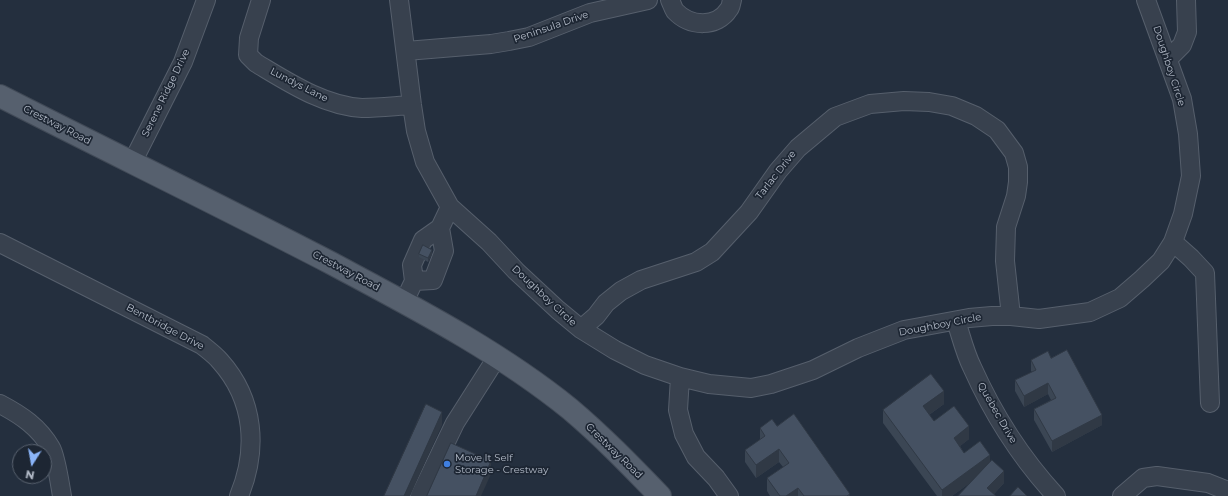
<!DOCTYPE html>
<html>
<head>
<meta charset="utf-8">
<style>
	body { margin:0 }
	#map { position:relative; width:1228px; height:496px; overflow:hidden; background:#242f3e; font-family:Montserrat,sans-serif }
	canvas { display:block }
	.north { position:absolute; left:12px; top:444px; width:40px; height:40px; box-sizing:border-box; background:#1d2633; border:1px solid #59626f; border-radius:50%; rotate:191deg; font-size:11px; font-weight:700; line-height:16px; text-align:center; color:#b4bcc9 }
	.north::after { content:''; display:block; margin:auto; width:14px; height:18px; background:#8ab4f8; clip-path:polygon(50% 0,100% 100%,50% 72%,0 100%) }
</style>
</head>
<body>
<div id="map">
<canvas width="1228" height="496"></canvas>
<div class="north">N</div>
</div>
<script>
const context = document.querySelector('canvas').getContext('2d');
context.lineJoin = 'round';
function trace(path, color, width, dash) { context.strokeStyle = color; context.lineWidth = width; context.lineCap = dash ? 'butt' : 'round'; context.setLineDash(dash || []); context.stroke(path); }
function fill(path, color) { context.fillStyle = color; context.fill(path, 'evenodd'); }
function drawText(font, color, halo, rows, align = 'center') {
  context.font = font + ' Montserrat,sans-serif'; context.lineWidth = 3.5; context.setLineDash([]); context.textBaseline = 'middle'; context.strokeStyle = halo; context.fillStyle = color; for (const [text, x, y, turn = 0] of rows) {
    context.save(); context.translate(x, y); context.rotate((+turn || 0) * Math.PI / 180); context.textAlign = isNaN(turn) ? turn : align; if (halo) context.strokeText(text, 0, 0); context.fillText(text, 0, 0); context.restore();
  }
}
const minor = new Path2D(`
	M261 0 249 38 248 55 256 63C288 82 324 106 362 108 379 108 395 106 412 105
	M399 0 412 105 416 131 425 162 450 207 489 242 516 271 558 310 581 329 615 350 645 365 680 377 709 384 751 388 771 384 813 370 858 348 904 330 969 318 992 316H1011L1039 319 1090 312 1120 298 1142 279 1161 261 1173 242 1183 214 1191 176 1188 134 1182 99 1146 0
	M670 0C672 4 673 8 675 11 690 27 717 28 729 9 731 7 731 3 732 0
	M406 51 491 44 509 41 529 37 590 13 648 0
	M1168 59 1182 45 1187 32 1186 0
	M132 163 183 62 206 0
	M1173 242 1191 258 1205 273 1210 403
	M0 243 202 345C208 350 215 355 220 361 255 400 258 450 239 496
	M414 281 433 280 444 251 440 228
	M404 302 414 281 412 265 423 240 440 228 450 207
	M956 321C961 336 965 353 972 367 993 414 1021 458 1056 496
	M581 329 596 316 606 303 621 291 641 280 696 262 712 252 749 212 778 171 798 148 835 117 870 104 904 101 929 102 952 106 976 116 997 130 1014 153 1018 167V182L1016 196 1006 227 1005 261 1011 316
	M680 377 678 410 684 434 696 457 716 478 729 496
	M0 404C21 415 39 427 51 448 56 456 60 485 62 496
	M420 496 455 423 497 357
	M1122 496 1143 478 1157 476 1208 483 1228 491`);
const major = new Path2D(`
	M0 96C110 152 221 206 331 263 413 307 497 350 570 409 602 436 631 466 660 496`);
trace(minor, '#565f6c', 20);
trace(major, '#414a57', 24);
trace(minor, '#38414e', 18);
trace(major, '#56606e', 22);
fill(new Path2D(`
	M419 254H432L428 262 419 257Z
	M1051 358 1102 425 1052 452 1034 420V409L1051 400 1048 394 1024 407 1015 391V380L1032 372 1031 371V360Z
	M944 404 929 415 934 421 969 439 960 446 964 453 990 462 1004 483 994 494 971 482 952 496H937L883 423V410Z
	M777 426 850 496H770L767 491V478L783 467 779 462 756 478 745 462V450L760 440V428Z`), '#3b4654');
fill(new Path2D(`
	M432 250V254L428 262V258Z
	M1048 383V394L1024 407V396Z
	M944 391V404L923 419V406Z
	M442 412V425L410 496H404Z
	M1102 415V425L1052 452V441Z
	M969 426V439L954 451V438Z
	M779 449V462L756 478V465Z
	M990 455V468L952 496H942V490Z
	M491 461V474L481 496H476Z
	M1004 471V483L992 496 987 488Z
	M798 488V496H786Z`), '#303945');
const building = new Path2D(`
	M423 245 432 250 428 258 419 254Z
	M1067 350 1102 415 1052 441 1034 409 1056 398 1048 383 1024 396 1015 380 1036 370 1031 360 1048 351 1051 358Z
	M931 374 944 391 923 406 934 421 954 406 969 426 954 438 964 453 980 441 990 455 942 490 883 410Z
	M426 404 442 412 404 496H384Z
	M794 414 850 494 847 496H804L798 488 786 496H780L767 478 789 463 779 449 756 465 745 450 765 436 760 428 772 419 777 426Z
	M451 443 491 461 476 496H427Z
	M992 460 1004 471 987 488 996 496H958Z
	M1018 487 1027 496H1010Z`);
fill(building, '#455162');
trace(building, '#303945', 1);
for (const [x, y, r, color] of [
	[447,464,4,"#3f7fe0"]
]) { const dot = new Path2D(); dot.arc(x, y, r, 0, 2 * Math.PI); context.fillStyle = color; context.fill(dot); trace(dot, '#1d2633', 1.5); }
drawText('10px', '#b4bcc9', '#1d2633', [
	["Peninsula Drive",551,27,-19],
	["Doughboy Circle",1169,66,72],
	["Lundys Lane",299,85,27],
	["Serene Ridge Drive",166,93,-64],
	["Crestway Road",57,125,27],
	["Tarlac Drive",776,175,-52],
	["Crestway Road",346,271,28],
	["Doughboy Circle",544,296,43],
	["Doughboy Circle",940,325,-11],
	["Bentbridge Drive",165,327,28],
	["Quebec Drive",997,413,60],
	["Crestway Road",614,451,44]
]);
drawText('10px', '#b4bcc9', '#1d2633', [
	["Move It Self",455,458],
	["Storage - Crestway",455,470]
], 'left');
</script>
</body>
</html>
